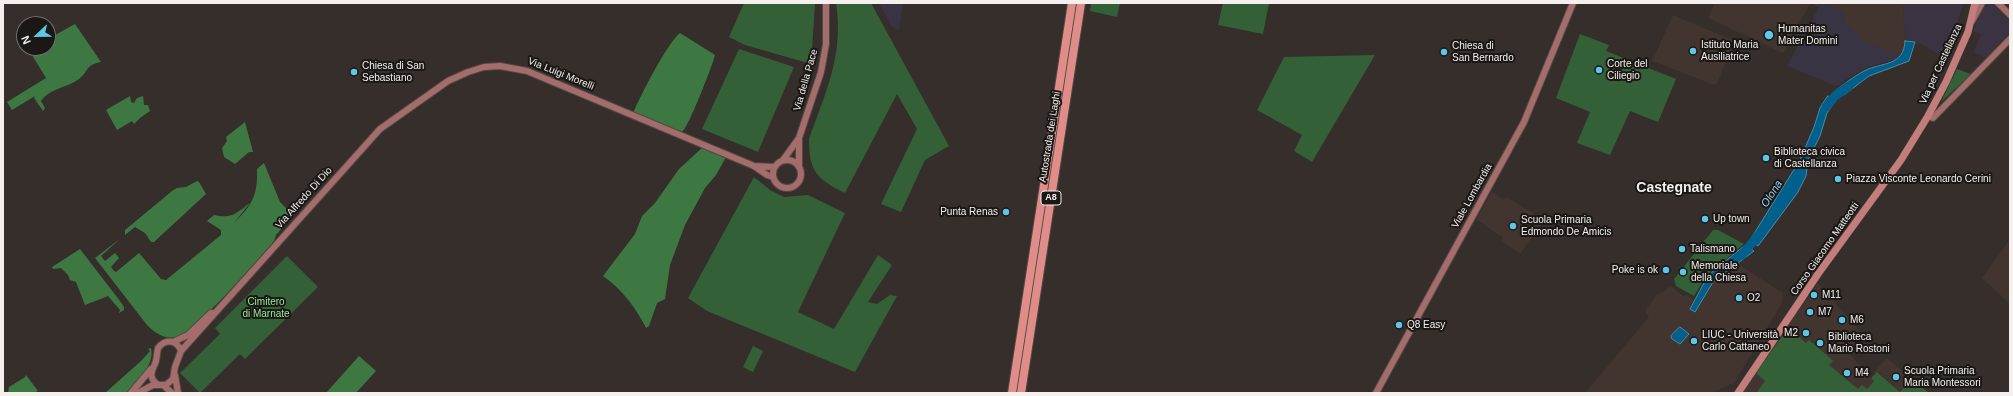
<!DOCTYPE html>
<html>
<head>
<meta charset="utf-8">
<style>
	body { margin:0 }
	#map { position:relative; width:2013px; height:396px; overflow:hidden; background:#352e2b; font-family:Arial,sans-serif }
	canvas { display:block }
	.frame { position:absolute; inset:0; border:4px solid #f5f0ee; pointer-events:none }
	.north { position:absolute; left:16px; top:16px; width:40px; height:40px; box-sizing:border-box; background:#1a1715; border:1px solid #726e6c; border-radius:50%; rotate:248deg; font-size:11px; font-weight:700; line-height:16px; text-align:center; color:#f5f0ee }
	.north::after { content:''; display:block; margin:auto; width:14px; height:18px; background:#5cc7e7; clip-path:polygon(50% 0,100% 100%,50% 72%,0 100%) }
</style>
</head>
<body>
<div id="map">
<canvas width="2013" height="396"></canvas>
<div class="frame"></div>
<div class="north">N</div>
</div>
<script>
const context = document.querySelector('canvas').getContext('2d');
context.lineJoin = 'round';
function fill(path, color) { context.fillStyle = color; context.fill(path, 'evenodd'); }
function trace(path, color, width, dash) { context.strokeStyle = color; context.lineWidth = width; context.lineCap = dash ? 'butt' : 'round'; context.setLineDash(dash || []); context.stroke(path); }
function drawText(font, color, halo, rows, align = 'center') {
  context.font = font + ' Arial,sans-serif'; context.lineWidth = 4; context.setLineDash([]); context.textBaseline = 'middle'; context.strokeStyle = halo; context.fillStyle = color; for (const [text, x, y, turn = 0] of rows) {
    context.save(); context.translate(x, y); context.rotate((+turn || 0) * Math.PI / 180); context.textAlign = isNaN(turn) ? turn : align; if (halo) context.strokeText(text, 0, 0); context.fillText(text, 0, 0); context.restore();
  }
}
fill(new Path2D(`
	M1903 3H1964L1944 57 1921 44 1905 41Z
	M1985 3H1992L2010 22V32L1986 58 1974 52 1981 34 1973 31Z`), '#3c3342');
fill(new Path2D(`
	M879 3H903L899 30 892 27Z
	M1821 3 1833 6 1844 13 1845 19 1851 27 1893 54 1903 52 1896 59 1865 68 1836 86 1787 66Z`), '#393444');
fill(new Path2D(`
	M1715 3H1821L1818 7 1810 3 1783 53 1708 18Z
	M1825 3H1903L1905 41 1903 52 1893 54 1864 42 1859 38V34L1850 29 1851 27 1846 24 1844 13Z
	M1673 15 1735 41 1717 83 1714 85 1652 61Z
	M1492 192 1503 199 1507 197 1544 220 1520 254 1501 241 1503 238 1476 219Z
	M2010 239V304L1982 278Z
	M1738 264 1783 293 1782 303 1734 383 1712 393H1585L1649 317 1645 311 1656 295 1665 291 1670 285 1683 296 1687 295 1695 301 1690 309 1708 291 1713 282Z
	M1818 283 1865 337 1848 352 1874 381 1867 389 1818 393H1744L1742 391Z
	M1887 358 1912 379 1901 392 1878 372 1876 374 1874 372Z`), '#42352f');
fill(new Path2D(`
	M744 3H815L811 64 745 45 729 37Z
	M836 3H871L949 146 925 160 901 212 881 204 917 129 897 94 845 193C817 179 809 172 809 139 826 91 844 55 836 3Z
	M1091 3H1120L1117 17 1090 11Z
	M1223 3H1269L1263 34 1218 25Z
	M1580 34 1609 45 1606 51 1676 79 1658 122 1630 111 1610 155 1577 143 1590 112 1556 98Z
	M739 49 794 67 758 152 702 129Z
	M1375 55 1312 162 1294 151 1302 135 1257 110 1284 57Z
	M1957 69 1971 74 1941 102Z
	M754 177 770 190 784 197 808 195 845 213 798 312 834 329 878 255 892 265 868 302 877 304 890 295 897 296 855 372 707 311 688 298Z
	M1713 230H1718L1744 244 1707 275 1694 296 1676 286 1674 279Z
	M287 256 318 287 245 359 240 354 200 393 180 373 220 334 215 328Z
	M1794 332 1806 343 1809 340 1830 358 1833 361 1829 365 1858 389 1862 385 1867 389 1874 381 1871 378 1877 372 1900 392 1912 379 1929 393H1758L1757 392 1765 381 1756 373 1784 334 1789 338Z
	M753 346 763 351 753 372 743 367Z`), '#336037');
fill(new Path2D(`
	M75 24 101 62C85 65 89 71 79 79 67 88 50 88 41 101L45 108 43 111 34 98 35 96 12 110 7 102 46 78 29 50 33 48H48V39Z
	M680 33 715 55C713 64 688 129 682 132L633 113C640 97 667 43 680 33Z
	M130 96 131 102 134 103 137 98 143 96 144 105H148L150 111 140 118 134 124 132 121 117 130 106 110Z
	M245 122 253 152H249L235 164 224 157 222 148 227 141 226 137Z
	M703 147 726 157 716 175 705 188 685 225 670 265 665 299 657 303 649 326 646 328C636 308 622 289 603 276L635 234 642 216 655 203 679 169Z
	M264 163 280 202 288 210 292 217 276 235 274 241C261 257 193 334 177 337 165 340 155 333 147 325L95 258 121 238 101 256 105 261 115 253 119 258 111 267 114 271 116 272 139 253 161 279 166 280 221 235V230L207 221 214 215C233 219 236 213 250 203L233 224C251 206 258 197 257 169Z
	M197 181 199 182 206 194 154 242H151L145 233 135 227 125 235V230L172 191 177 188 186 187Z
	M80 249 120 301 124 307V310L119 313 120 310 108 296 85 305 76 282 70 280 68 275 61 268 53 269 52 267Z
	M151 348C155 366 137 381 126 393H105L141 361 150 351 148 349Z
	M359 356 376 371 356 393H326Z
	M26 375 38 391 33 393H8L9 387 25 377Z`), '#3d7843');
const water = new Path2D(`
	M1905 41 1915 42 1909 61 1869 76 1844 95 1835 91C1844 84 1853 77 1864 71 1881 62 1904 67 1905 41Z
	M1828 96 1837 99 1827 113 1820 136 1808 160 1806 176 1798 192 1758 246 1750 240 1800 160 1814 127 1820 108Z
	M1746 245 1754 251 1713 282 1695 312 1690 309 1704 283 1713 271Z
	M1680 327 1689 334 1680 344 1672 339 1671 336Z`);
fill(water, '#00608b');
trace(water, '#4a8ba9', 1);
trace(new Path2D(`
	M1826 107 1835 96 1849 86
	M1742 255 1760 233`), '#00608b', 9);
const secondary = new Path2D(`
	M1998 3 2010 15
	M1972 21 1982 3
	M1928 116 1933 118 2010 39
	M773 174a14 14 0 1 1 28 0a14 14 0 1 1-28 0Z
	M783 160 799 138
	M754 166 774 167
	M799 167V138L821 72 826 44V3
	M173 342 188 335 211 313
	M181 351 380 129 448 81 468 72 484 67 500 66 527 71 754 166 767 175 773 177
	M175 375 178 393
	M163 385 172 393
	M131 393 151 369
	M138 393 153 385H166L173 379 175 367 181 351C177 340 166 338 158 348 157 352 157 356 156 361 153 370 147 376 157 384
	M1376 393 1524 122 1573 3`);
const primary = new Path2D(`
	M1738 393 1818 274 1901 160 1928 116 1946 82 1968 32 1975 3`);
const highway = new Path2D(`
	M1012 393 1072 3
	M1021 393 1081 3`);
trace(secondary, '#504946', 8);
trace(primary, '#504946', 8);
trace(highway, '#504946', 10);
trace(secondary, '#a46d6b', 6);
trace(primary, '#c37e7b', 7);
trace(highway, '#e08d89', 8);
for (const [x, y, r, color] of [
	[1769,35,5,"#5cc7e7"],
	[1693,51,4,"#5cc7e7"],
	[1444,52,4,"#5cc7e7"],
	[1599,70,4,"#5cc7e7"],
	[354,72,4,"#5cc7e7"],
	[1766,158,4,"#5cc7e7"],
	[1838,179,4,"#5cc7e7"],
	[1006,212,4,"#5cc7e7"],
	[1705,219,4,"#5cc7e7"],
	[1513,226,4,"#5cc7e7"],
	[1682,249,4,"#5cc7e7"],
	[1666,270,4,"#5cc7e7"],
	[1683,272,4,"#5cc7e7"],
	[1814,295,4,"#5cc7e7"],
	[1739,298,4,"#5cc7e7"],
	[1810,312,4,"#5cc7e7"],
	[1842,320,4,"#5cc7e7"],
	[1399,325,4,"#5cc7e7"],
	[1806,333,4,"#5cc7e7"],
	[1694,341,4,"#5cc7e7"],
	[1820,343,4,"#5cc7e7"],
	[1847,373,4,"#5cc7e7"],
	[1896,377,4,"#5cc7e7"]
]) { const dot = new Path2D(); dot.arc(x, y, r, 0, 2 * Math.PI); context.fillStyle = color; context.fill(dot); trace(dot, '#1a1715', 1.5); }
for (const [x, y, w] of [
	[1051,198,20]
]) { const box = new Path2D(); box.roundRect(x - w / 2, y - 7, w, 14, 3); context.fillStyle = '#1a1715'; context.fill(box); trace(box, '#f5f0ee', 1); }
drawText('bold 9px', '#f5f0ee', null, [
	["A8",1051,198]
]);
drawText('10px', '#f5f0ee', '#1a1715', [
	["Humanitas",1778,29],
	["Mater Domini",1778,41],
	["Istituto Maria",1701,45],
	["Ausiliatrice",1701,57],
	["Chiesa di",1452,46],
	["San Bernardo",1452,58],
	["Corte del",1607,64],
	["Ciliegio",1607,76],
	["Chiesa di San",362,66],
	["Sebastiano",362,78],
	["Biblioteca civica",1774,152],
	["di Castellanza",1774,164],
	["Piazza Visconte Leonardo Cerini",1846,179],
	["Punta Renas",998,212,"right"],
	["Up town",1713,219],
	["Scuola Primaria",1521,220],
	["Edmondo De Amicis",1521,232],
	["Talismano",1690,249],
	["Memoriale",1691,266],
	["della Chiesa",1691,278],
	["Poke is ok",1658,270,"right"],
	["M11",1822,295],
	["O2",1747,298],
	["M7",1818,312],
	["M6",1850,320],
	["Q8 Easy",1407,325],
	["M2",1798,333,"right"],
	["LIUC - Università",1702,335],
	["Carlo Cattaneo",1702,347],
	["Biblioteca",1828,337],
	["Mario Rostoni",1828,349],
	["Scuola Primaria",1904,371],
	["Maria Montessori",1904,383],
	["M4",1855,373]
], 'left');
drawText('10px', '#f5f0ee', '#1a1715', [
	["Via per Castellanza",1941,64,-65],
	["Via Luigi Morelli",561,74,22],
	["Via della Pace",806,80,-74],
	["Autostrada dei Laghi",1050,137,-81],
	["Viale Lombardia",1472,196,-61],
	["Via Alfredo Di Dio",304,198,-48],
	["Corso Giacomo Matteotti",1825,249,-55]
]);
drawText('10px', '#96e89b', '#1a1715', [
	["Cimitero",266,302],
	["di Marnate",266,314]
]);
drawText('italic 11px', '#96d0f5', '#1a1715', [
	["Olona",1772,194,-57]
]);
drawText('bold 14px', '#f5f0ee', '#1a1715', [
	["Castegnate",1674,188]
]);
</script>
</body>
</html>
